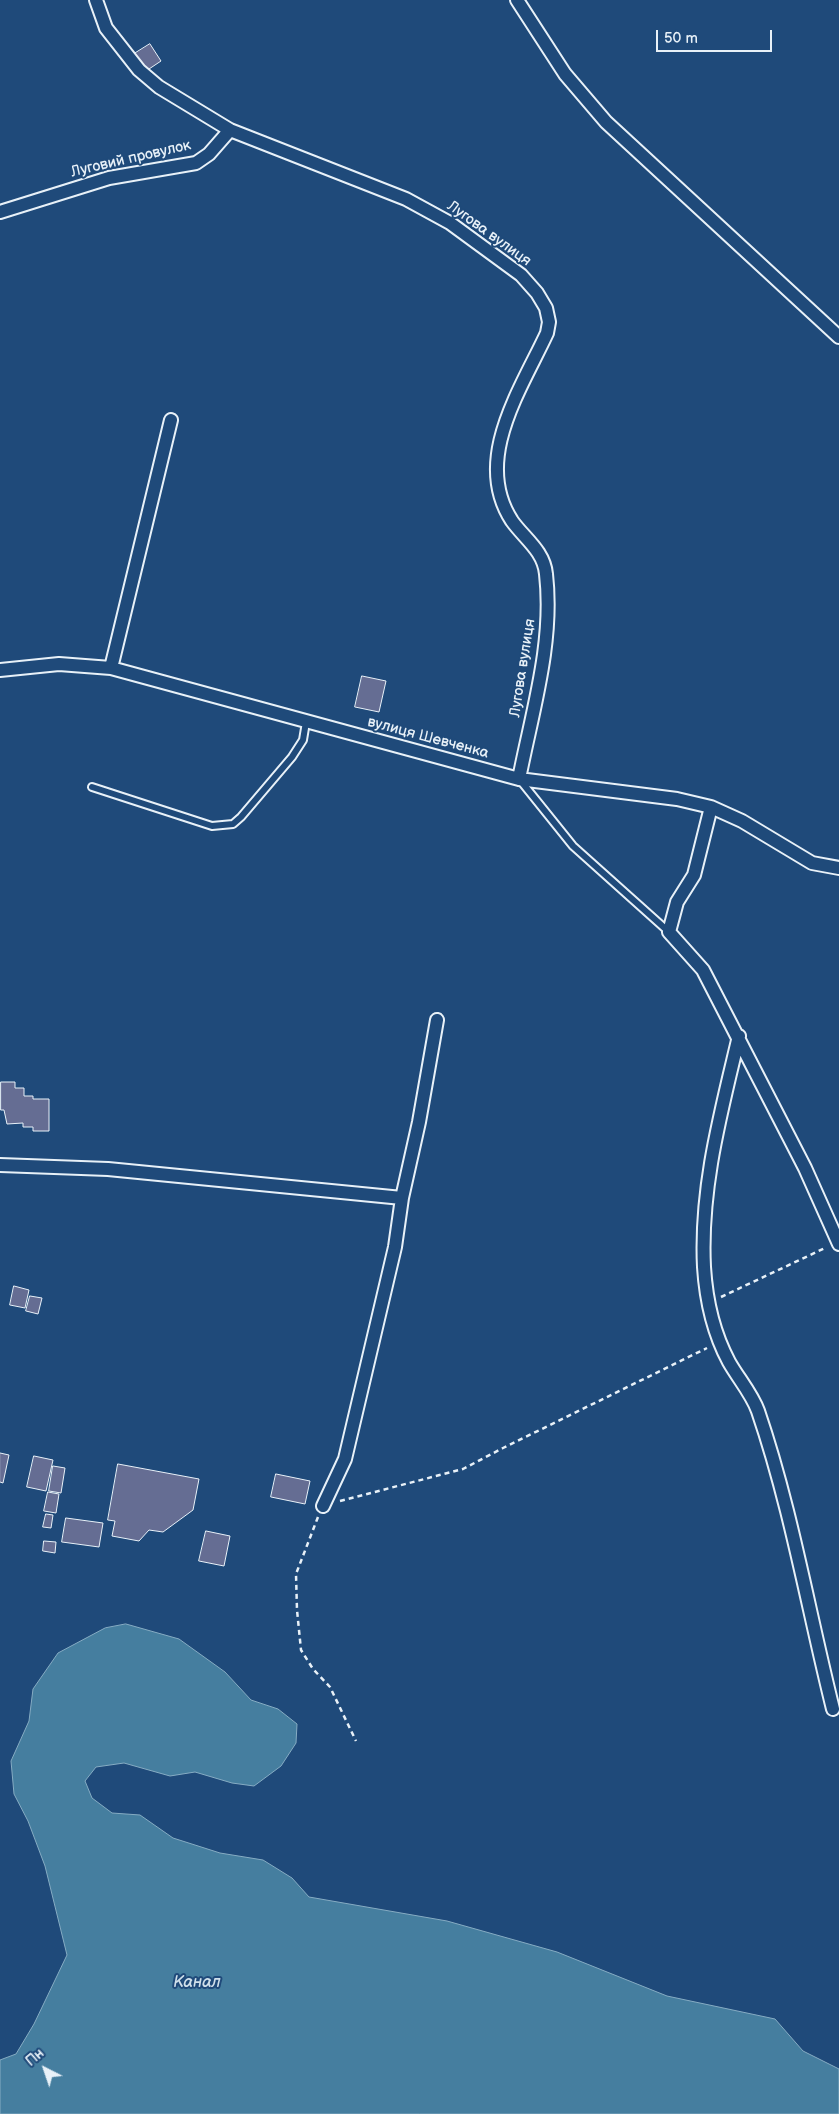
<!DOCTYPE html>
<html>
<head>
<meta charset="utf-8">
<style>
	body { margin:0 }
	#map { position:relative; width:839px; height:2114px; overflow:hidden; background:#1f4a7a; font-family:"Balsamiq Sans",sans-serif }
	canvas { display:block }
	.north { position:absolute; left:20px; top:2044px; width:50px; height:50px; -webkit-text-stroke:4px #1f4a7a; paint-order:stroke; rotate:319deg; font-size:14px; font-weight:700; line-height:20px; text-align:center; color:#e8f1f8 }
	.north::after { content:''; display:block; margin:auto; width:18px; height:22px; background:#e8f1f8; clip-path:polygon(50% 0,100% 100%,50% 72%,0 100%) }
	.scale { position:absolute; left:656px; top:30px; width:116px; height:22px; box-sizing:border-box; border:2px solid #e8f1f8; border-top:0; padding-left:6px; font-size:15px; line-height:18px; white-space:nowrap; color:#e8f1f8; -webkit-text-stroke:4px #1f4a7a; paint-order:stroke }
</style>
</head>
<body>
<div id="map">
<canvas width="839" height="2114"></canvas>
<div class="north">Пн</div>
<div class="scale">50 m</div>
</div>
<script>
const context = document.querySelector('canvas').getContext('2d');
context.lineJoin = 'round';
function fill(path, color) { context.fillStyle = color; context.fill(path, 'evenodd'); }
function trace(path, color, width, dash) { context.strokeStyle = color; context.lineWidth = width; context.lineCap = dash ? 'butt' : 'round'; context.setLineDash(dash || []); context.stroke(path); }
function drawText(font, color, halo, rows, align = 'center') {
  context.font = font + ' "Balsamiq Sans",sans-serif'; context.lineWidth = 4; context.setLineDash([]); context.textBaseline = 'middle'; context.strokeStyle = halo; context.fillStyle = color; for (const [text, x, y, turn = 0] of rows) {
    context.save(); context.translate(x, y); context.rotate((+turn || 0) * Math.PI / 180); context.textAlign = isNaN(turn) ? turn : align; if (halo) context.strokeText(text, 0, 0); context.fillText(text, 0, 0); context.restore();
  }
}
const water = new Path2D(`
	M126 1624 179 1639 225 1672 251 1700 278 1709 297 1724 296 1743 281 1766 254 1786 232 1783 195 1772 170 1776 124 1763 96 1767 85 1781 92 1798 112 1813 140 1815 173 1838 220 1853 263 1860 292 1878 309 1897 447 1921 557 1952 667 1996 775 2019 803 2051 839 2069V2114H0V2060L16 2054 34 2024 67 1955 45 1866 28 1821 14 1794 11 1761 29 1721 33 1689 58 1653 105 1628Z`);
fill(water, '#457e9f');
trace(water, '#86acc3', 1);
const building = new Path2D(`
	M150 44 161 61 146 71 134 54Z
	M362 676 386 681 379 712 355 707Z
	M1 1082H15V1088H24V1096H33V1099H49V1131H33V1127H23V1123L7 1124 4 1110H1Z
	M14 1286 29 1290 25 1308 10 1305Z
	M30 1296 42 1298 38 1314 26 1311Z
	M0 1453 9 1455 3 1483 0 1482Z
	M34 1456 53 1460 46 1491 27 1487Z
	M118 1464 199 1479 193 1510 163 1532 149 1530 139 1541 112 1536 115 1521 108 1520Z
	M53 1466 65 1468 61 1493 49 1491Z
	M276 1474 310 1481 305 1504 271 1497Z
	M48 1492 59 1494 56 1513 44 1511Z
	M46 1514 53 1515 51 1528 43 1527Z
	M66 1518 103 1523 99 1547 62 1542Z
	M206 1531 230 1536 224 1566 199 1561Z
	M44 1541 56 1542 55 1553 43 1551Z`);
fill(building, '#656d93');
trace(building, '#e8f1f8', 1);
const lane = new Path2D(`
	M520 780 573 846 669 932
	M92 787 212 826 233 824 241 817 292 757 303 740 306 722`);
const street = new Path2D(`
	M96 0 106 28 139 70 159 87 230 130 406 199 450 223 521 275 537 293 546 308 549 322 547 333C521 389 472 460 512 521 524 538 544 551 546 574 554 643 532 712 519 779
	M517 0 565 74 606 122 839 337
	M0 212 109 178 196 163 209 154 230 130
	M111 668 171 420
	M0 670 59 664 111 668 519 779 677 799 711 807 742 821 812 863 839 868
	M711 807 694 875 677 902 669 932 703 970 805 1168 839 1244
	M739 1036C721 1112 700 1188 704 1267 706 1299 714 1334 729 1362 738 1378 752 1394 758 1411 791 1508 808 1609 833 1709
	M0 1165 108 1169 402 1198 419 1122 437 1020
	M323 1506 345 1459 395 1247 402 1198`);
trace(lane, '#e8f1f8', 10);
trace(street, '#e8f1f8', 16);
trace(new Path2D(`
	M721 1297 825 1248
	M340 1501 463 1469 503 1448 707 1348
	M318 1517 296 1574 297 1610 301 1650 313 1669 330 1687 356 1741`), '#e8f1f8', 2.5, [5, 4]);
trace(lane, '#1f4a7a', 6);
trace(street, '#1f4a7a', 12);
drawText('15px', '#e8f1f8', '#1f4a7a', [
	["Луговий провулок",131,159,-13],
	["Лугова вулиця",489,234,36],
	["Лугова вулиця",523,668,-81],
	["вулиця Шевченка",428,738,15]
]);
drawText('italic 16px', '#d0e0eb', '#1f4a7a', [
	["Канал",197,1983]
]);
</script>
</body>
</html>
